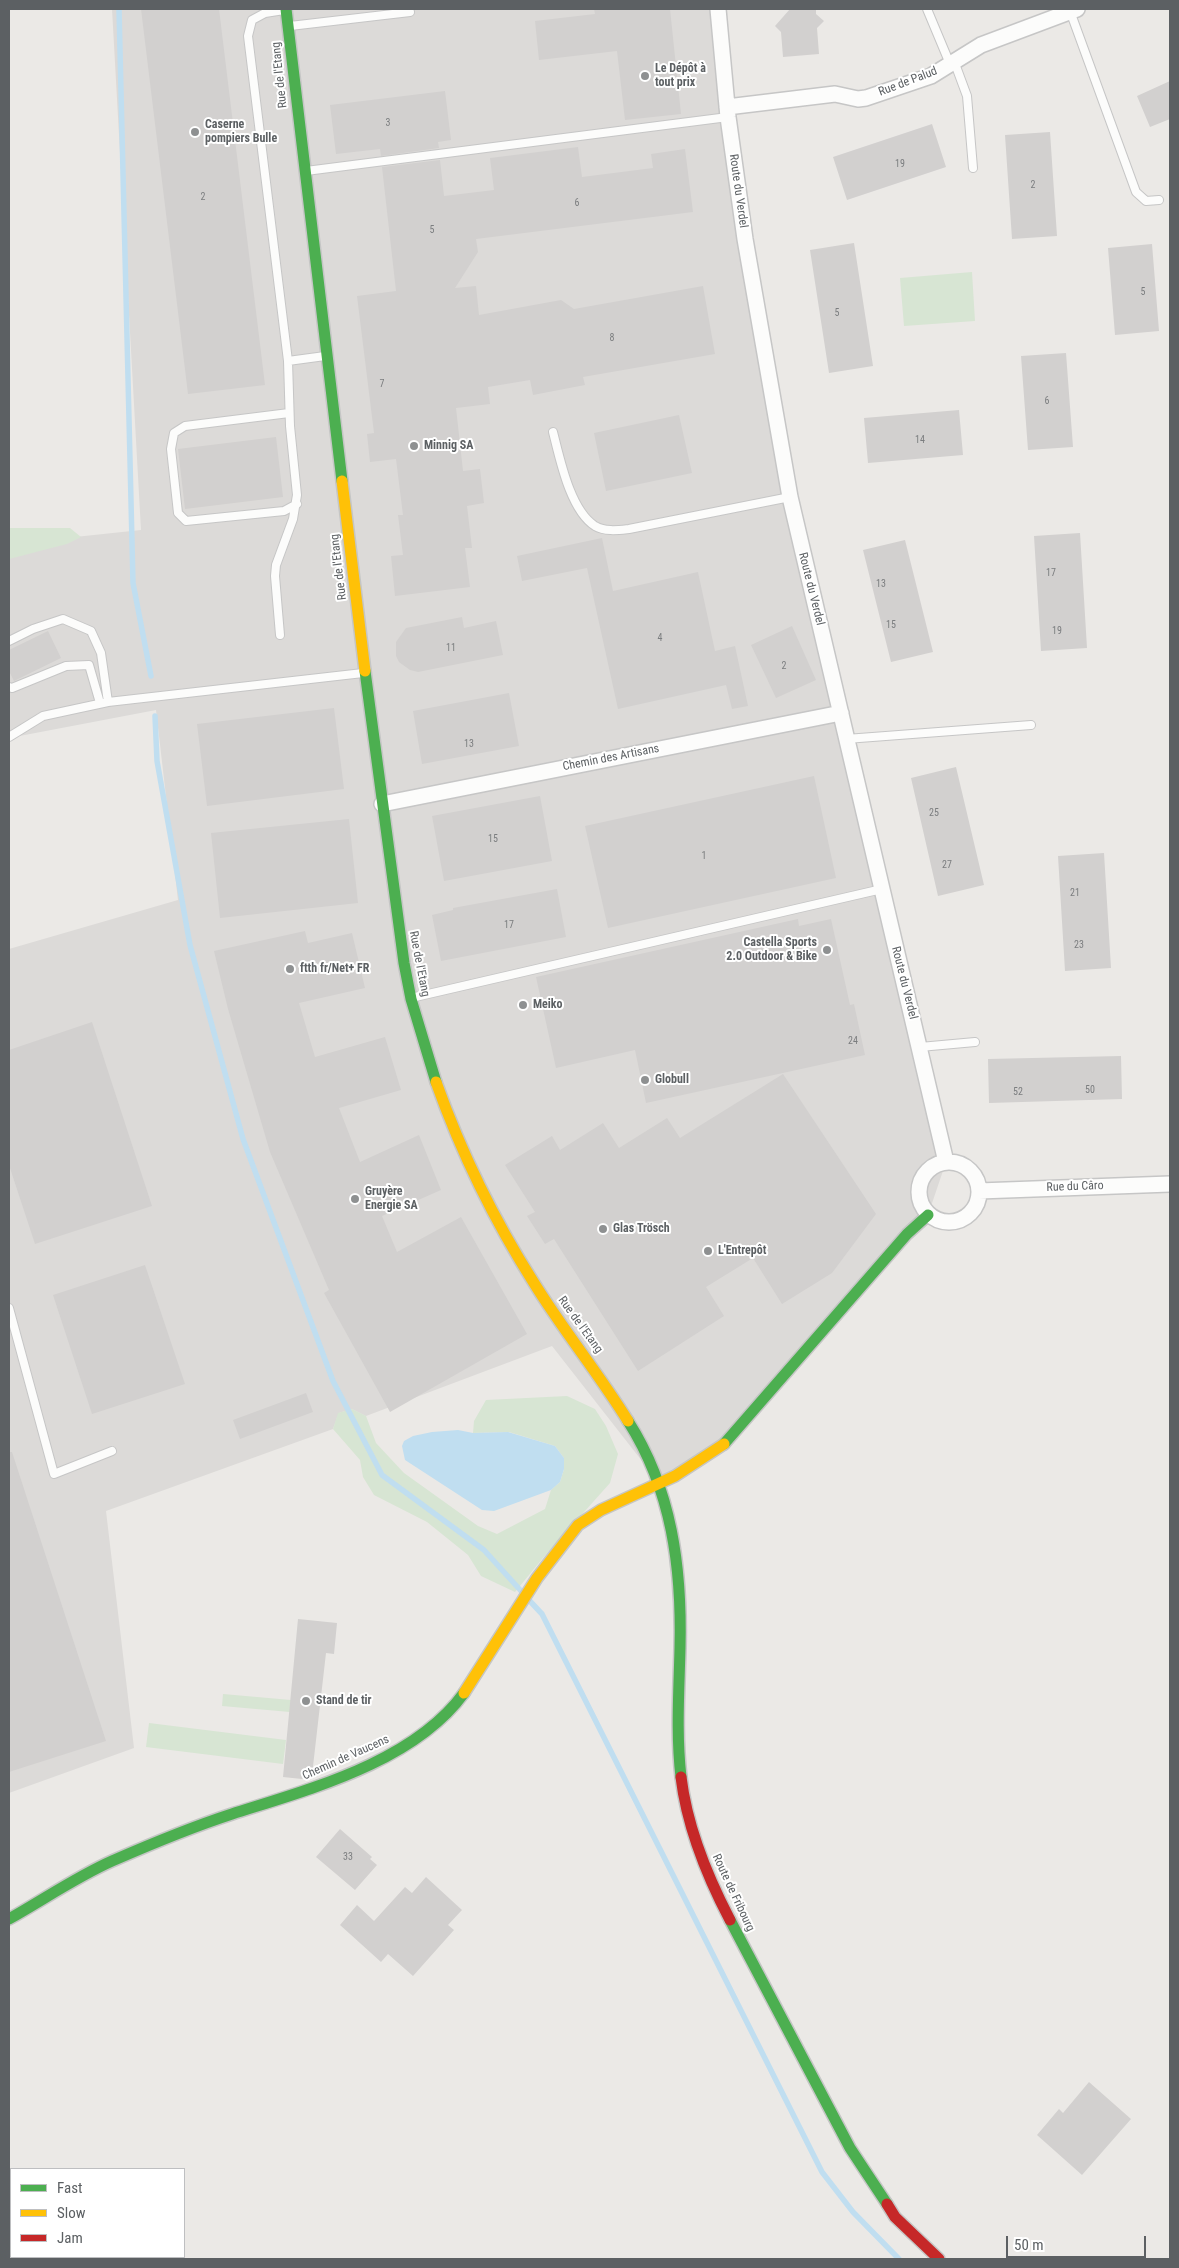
<!DOCTYPE html>
<html>
<head>
<meta charset="utf-8">
<style>
	body { margin:0 }
	#map { position:relative; width:1179px; height:2268px; overflow:hidden; background:#ebe9e6; font-family:"Roboto Condensed",sans-serif }
	canvas { display:block }
	.frame { position:absolute; inset:0; border:10px solid #5c6063; pointer-events:none }
	.legend { position:absolute; left:10px; top:2168px; width:175px; height:90px; box-sizing:border-box; background:#fff; border:1px solid #bebfc1; margin:0; padding:6px 9px; list-style:none; font-size:15px; color:#5c6063 }
	.legend li { display:flex; align-items:center; gap:10px; height:25px }
	.legend b { width:25px; border:1px solid #bebfc1 }
	.scale { position:absolute; left:1006px; top:2236px; width:140px; height:22px; box-sizing:border-box; border:2px solid #5c6063; border-top:0; padding-left:6px; font-size:15px; line-height:18px; white-space:nowrap; color:#5c6063; -webkit-text-stroke:4px #fff; paint-order:stroke }
</style>
</head>
<body>
<div id="map">
<canvas width="1179" height="2268"></canvas>
<div class="frame"></div>
<ul class="legend">
<li><b style="height:6px;background:#4caf50"></b>Fast</li>
<li><b style="height:6px;background:#ffc107"></b>Slow</li>
<li><b style="height:6px;background:#c62828"></b>Jam</li>
</ul>
<div class="scale">50 m</div>
</div>
<script>
const context = document.querySelector('canvas').getContext('2d');
context.lineJoin = 'round';
function fill(path, color) { context.fillStyle = color; context.fill(path, 'evenodd'); }
function trace(path, color, width, dash) { context.strokeStyle = color; context.lineWidth = width; context.lineCap = dash ? 'butt' : 'round'; context.setLineDash(dash || []); context.stroke(path); }
function drawText(font, color, halo, rows, align = 'center') {
  context.font = font + ' "Roboto Condensed",sans-serif'; context.lineWidth = 4; context.setLineDash([]); context.textBaseline = 'middle'; context.strokeStyle = halo; context.fillStyle = color; for (const [text, x, y, turn = 0] of rows) {
    context.save(); context.translate(x, y); context.rotate((+turn || 0) * Math.PI / 180); context.textAlign = isNaN(turn) ? turn : align; if (halo) context.strokeText(text, 0, 0); context.fillText(text, 0, 0); context.restore();
  }
}
fill(new Path2D(`
	M112 9H718L781 450 946 1162 928 1215 742 1424 660 1484 552 1346 366 1416 352 1409 339 1413 333 1429 106 1511 134 1748 9 1793V949L178 900 156 710 9 738V544L141 530Z`), '#dcdad8');
fill(new Path2D(`
	M972 272 975 321 904 326 900 278Z
	M9 528H70L81 537 67 544 9 559Z
	M567 1396 595 1409 606 1426 618 1454 610 1483 543 1558 515 1592 481 1576 468 1555 427 1522 374 1495 363 1477 360 1460 333 1429 338 1413 352 1409 366 1416 376 1443 404 1473 478 1526 497 1534 545 1509 551 1490 560 1482 564 1469V1458L555 1446 509 1432 473 1433 474 1421 486 1400Z
	M223 1694 291 1700 290 1712 222 1706Z
	M149 1723 286 1740 283 1764 146 1747Z`), '#d7e5d3');
fill(new Path2D(`
	M458 1430 473 1433 508 1432 555 1446 564 1458V1469L560 1482 551 1490 494 1511 482 1510 405 1460 402 1446 404 1441 413 1436 432 1432Z`), '#c0def0');
trace(new Path2D(`
	M119 9 133 583 151 676
	M155 716 157 761 190 945 243 1139 333 1381 382 1475 484 1550 522 1592
	M528 1599 542 1614 822 2172 853 2212 899 2259`), '#c0def0', 5.5);
fill(new Path2D(`
	M141 9H219L265 385 188 394Z
	M594 9H670L681 114 625 120 617 51 539 60 535 21 595 14Z
	M790 9H816V14L824 21 817 28 819 54 783 57 781 32 775 26Z
	M1170 81V119L1150 127 1137 96Z
	M445 91 451 140 438 142 439 148 381 156 380 149 336 154 330 105Z
	M932 124 946 167 847 200 833 157Z
	M1050 132 1057 236 1012 239 1005 135Z
	M578 147 582 177 653 168 651 154 685 149 693 212 476 239 478 252 455 288 476 286 479 315 561 300 574 309 703 286 715 354 583 377 585 385 533 395 530 380 488 387 490 404 456 408 463 471 480 469 484 503 467 506 472 548H465L470 587 395 596 391 556 403 555 398 515H403L396 459 370 462 367 434 374 433 357 296 396 291 382 167 440 160 444 196 494 190 490 158Z
	M854 243 873 366 829 373 810 250Z
	M1152 244 1159 331 1115 335 1108 248Z
	M1066 353 1073 447 1028 450 1021 356Z
	M959 410 963 455 868 463 864 418Z
	M679 415 692 473 606 491 594 433Z
	M276 437 283 497 185 509 178 449Z
	M1080 533 1087 648 1041 651 1034 536Z
	M602 538 613 591 698 572 715 651 735 646 748 706 732 709 726 685 618 709 587 568 522 581 517 556Z
	M905 540 933 652 891 662 863 550Z
	M462 617 464 628 496 621 503 655 418 672 410 670 399 662 396 656V642L406 628Z
	M792 626 816 680 776 698 751 645Z
	M48 631 61 658 14 681 9 671V650Z
	M509 693 519 746 422 764 413 711Z
	M334 708 344 789 207 806 197 724Z
	M956 767 984 885 938 896 911 778Z
	M814 776 836 878 608 928 585 826Z
	M540 796 552 861 444 881 432 816Z
	M349 819 358 903 220 918 211 833Z
	M1104 853 1111 968 1065 971 1058 856Z
	M557 889 566 937 441 961 432 915 453 910V908Z
	M798 919 799 926 831 919 850 1005 854 1004 865 1055 646 1103 635 1050 556 1068 536 977Z
	M305 931 308 943 352 933 365 988 299 1003 315 1057 385 1037 401 1090 339 1108 360 1162 419 1135 441 1190 382 1216 397 1252 461 1217 527 1334 390 1412 324 1293 329 1290 270 1152 228 1009 214 951Z
	M92 1022 152 1206 35 1244 9 1165V1050Z
	M1121 1056 1122 1099 989 1103 988 1059Z
	M783 1074 876 1214 832 1273 782 1304 753 1258 706 1287 724 1316 638 1371 554 1239 545 1244 527 1216 535 1212 505 1165 552 1136 560 1150 603 1123 619 1148 667 1118 680 1138Z
	M145 1265 185 1384 92 1414 53 1295Z
	M306 1393 313 1412 240 1439 233 1420Z
	M9 1452H12L106 1741 9 1772Z
	M298 1619 337 1623 334 1654 326 1653 312 1775 302 1779 283 1777Z
	M340 1829 372 1857 370 1859 377 1865 355 1890 316 1857Z
	M426 1877 462 1910 448 1925 454 1930 413 1976 388 1954 381 1962 340 1925 357 1905 374 1921 405 1887 412 1893Z
	M1089 2082 1131 2119 1082 2175 1037 2135 1059 2109 1063 2113Z`), '#d2d0cf');
const lane = new Path2D(`
	M927 9 950 64
	M1070 11 1136 192 1146 201 1159 200
	M290 26 410 12
	M954 61 967 96 973 168
	M306 171 728 117
	M288 361 325 356
	M289 413 185 426 174 433 171 449 178 513 186 521 284 511 297 504
	M553 432C560 459 570 510 595 526 605 532 619 530 629 529L790 497
	M280 635 275 576 276 565 293 519 297 495 290 426 288 361 248 36 252 20 265 13 284 10
	M9 641 33 629 63 619 91 631 101 653 108 702
	M9 687 12 688 66 666 89 665 100 703
	M9 737 43 716 108 702 363 673
	M846 739 1031 725
	M411 998 882 889
	M920 1047 975 1042
	M9 1308 54 1474 112 1451`);
const street = new Path2D(`
	M718 9 728 117 745 239 790 497 946 1162
	M727 107 835 94 858 99 866 98 931 76 981 45 1077 9
	M382 804 841 713
	M919 1192a30 30 0 1 1 60 0a30 30 0 1 1-60 0Z
	M979 1191 1170 1184`);
const fast = new Path2D(`
	M286 9 342 481
	M365 671 404 963 411 999 436 1082
	M628 1421C672 1490 682 1568 680 1648 679 1691 676 1734 681 1777
	M724 1444 907 1234 928 1215
	M9 1919C43 1900 76 1877 112 1861 151 1844 192 1827 232 1814 310 1789 414 1762 464 1693
	M730 1920 850 2148 887 2204`);
const slow = new Path2D(`
	M342 481 365 671
	M436 1082C461 1152 494 1220 534 1283 563 1330 599 1374 628 1421
	M464 1693 537 1578 578 1525 601 1510 675 1476 724 1444`);
const jam = new Path2D(`
	M681 1777C687 1827 707 1876 730 1920
	M887 2204 895 2217 939 2259`);
trace(lane, '#c6c6c6', 10);
trace(street, '#c6c6c6', 18);
trace(fast, '#c5c6c5', 14);
trace(slow, '#c5c6c5', 14);
trace(jam, '#c5c6c5', 14);
trace(lane, '#fcfcfb', 8);
trace(street, '#fcfcfb', 15);
trace(fast, '#4caf50', 11);
trace(slow, '#ffc107', 11);
trace(jam, '#c62828', 11);
for (const [x, y, r, color] of [
	[645,76,5,"#8e9091"],
	[195,132,5,"#8e9091"],
	[414,446,5,"#8e9091"],
	[827,950,5,"#8e9091"],
	[290,969,5,"#8e9091"],
	[523,1005,5,"#8e9091"],
	[645,1080,5,"#8e9091"],
	[355,1199,5,"#8e9091"],
	[603,1229,5,"#8e9091"],
	[708,1251,5,"#8e9091"],
	[306,1701,5,"#8e9091"]
]) { const dot = new Path2D(); dot.arc(x, y, r, 0, 2 * Math.PI); context.fillStyle = color; context.fill(dot); trace(dot, '#fff', 2); }
drawText('10px', '#7b7d7f', null, [
	["3",388,123],
	["19",900,164],
	["2",1033,185],
	["2",203,197],
	["6",577,203],
	["5",432,230],
	["5",1143,292],
	["5",837,313],
	["8",612,338],
	["7",382,384],
	["6",1047,401],
	["14",920,440],
	["17",1051,573],
	["13",881,584],
	["15",891,625],
	["19",1057,631],
	["4",660,638],
	["11",451,648],
	["2",784,666],
	["13",469,744],
	["25",934,813],
	["15",493,839],
	["1",704,856],
	["27",947,865],
	["21",1075,893],
	["17",509,925],
	["23",1079,945],
	["24",853,1041],
	["50",1090,1090],
	["52",1018,1092],
	["33",348,1857]
]);
drawText('bold 12px', '#5c6063', '#fff', [
	["Le Dépôt à",655,69],
	["tout prix",655,83],
	["Caserne",205,125],
	["pompiers Bulle",205,139],
	["Minnig SA",424,446],
	["Castella Sports",817,943,"right"],
	["2.0 Outdoor & Bike",817,957,"right"],
	["ftth fr/Net+ FR",300,969],
	["Meiko",533,1005],
	["Globull",655,1080],
	["Gruyère",365,1192],
	["Energie SA",365,1206],
	["Glas Trösch",613,1229],
	["L'Entrepôt",718,1251],
	["Stand de tir",316,1701]
], 'left');
drawText('12px', '#5c6063', '#fff', [
	["Rue de l'Etang",280,75,-96],
	["Rue de Palud",908,82,-21],
	["Route du Verdel",738,191,82],
	["Rue de l'Etang",339,567,-97],
	["Route du Verdel",811,589,76],
	["Chemin des Artisans",611,758,-11],
	["Rue de l'Etang",419,964,79],
	["Route du Verdel",904,983,76],
	["Rue du Câro",1075,1187,-2],
	["Rue de l'Etang",580,1325,54],
	["Chemin de Vaucens",346,1758,-24],
	["Route de Fribourg",733,1893,65]
]);
</script>
</body>
</html>
